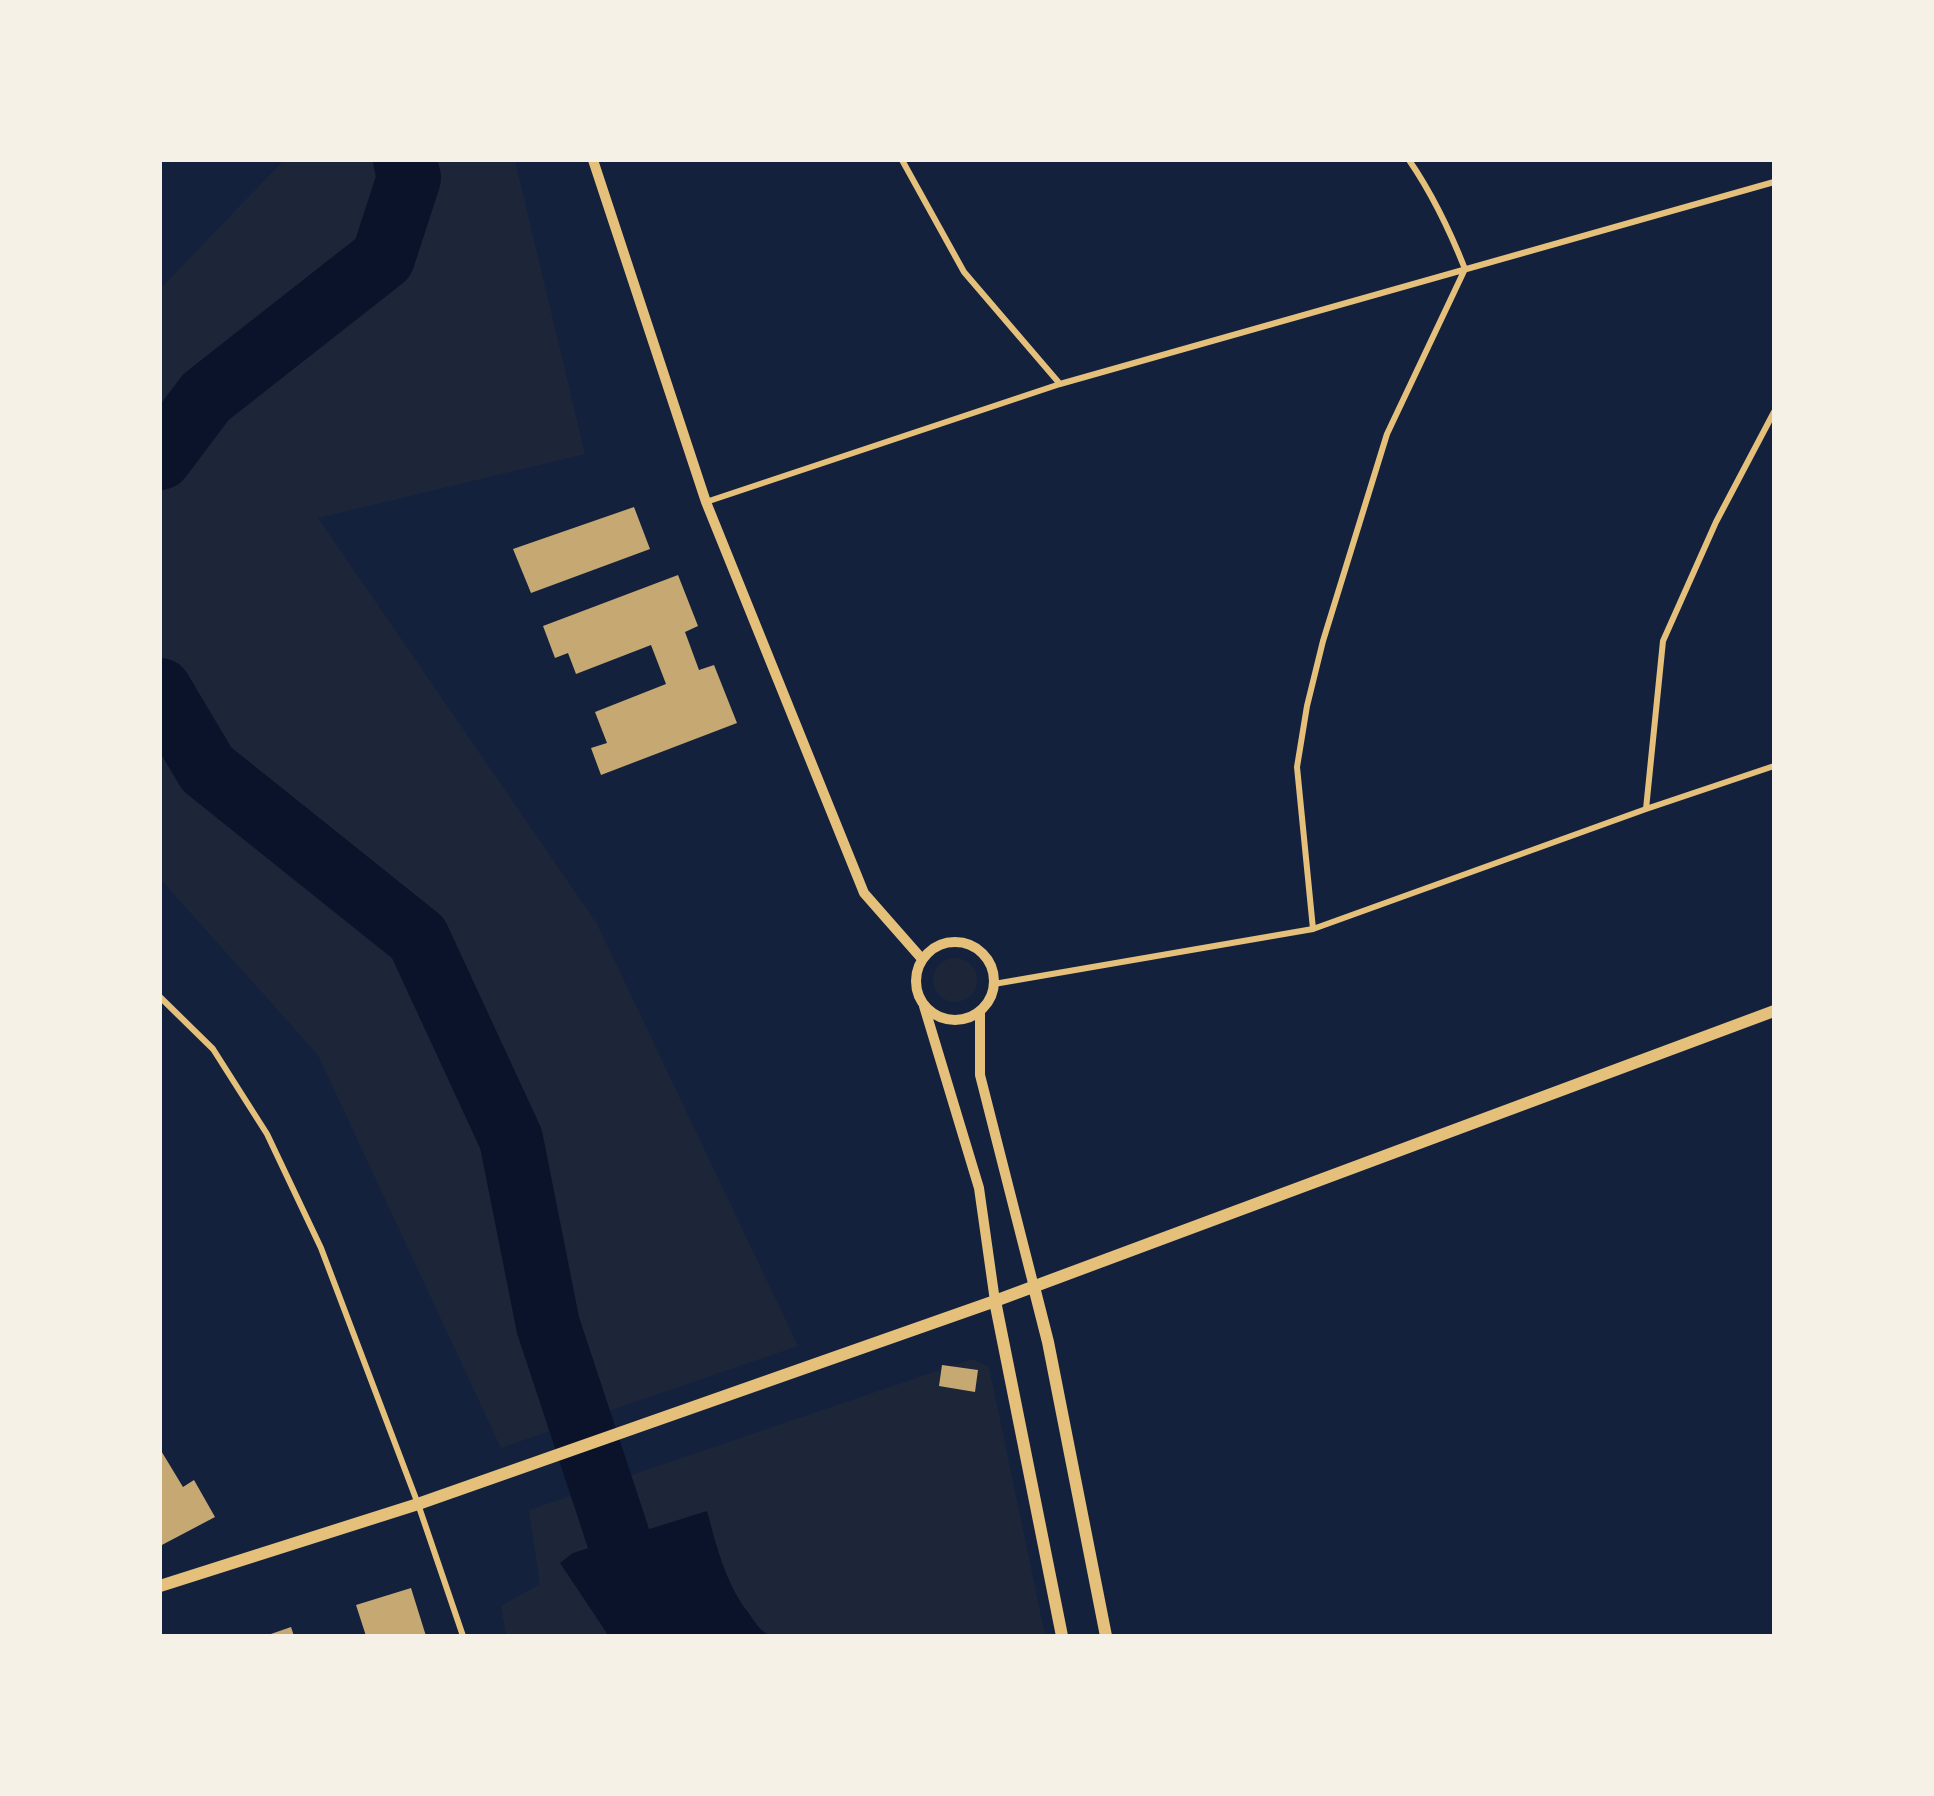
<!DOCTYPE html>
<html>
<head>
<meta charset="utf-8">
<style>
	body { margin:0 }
	#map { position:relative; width:1934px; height:1796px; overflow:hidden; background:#14213d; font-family:"Work Sans",sans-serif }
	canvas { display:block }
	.frame { position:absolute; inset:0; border:162px solid #f6f1e7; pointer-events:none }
</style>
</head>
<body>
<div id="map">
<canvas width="1934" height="1796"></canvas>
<div class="frame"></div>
</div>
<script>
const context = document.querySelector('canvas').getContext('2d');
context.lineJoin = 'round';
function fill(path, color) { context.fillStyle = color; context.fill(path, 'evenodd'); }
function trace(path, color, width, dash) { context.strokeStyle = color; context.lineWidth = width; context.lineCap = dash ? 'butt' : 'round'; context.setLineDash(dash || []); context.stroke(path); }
fill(new Path2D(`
	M283 161H515L585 454 318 518 597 924 798 1346 501 1448 318 1055 161 880V288Z
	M933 980a22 22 0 1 1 44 0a22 22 0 1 1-44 0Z
	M972 1359 989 1367 1045 1635H506L501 1606 540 1584 529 1510Z`), '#1d2539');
fill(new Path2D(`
	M707 1511C717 1548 726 1585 750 1615 756 1623 760 1631 769 1635H608L560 1563 573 1553Z`), '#0b132b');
trace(new Path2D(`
	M160 458 206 397 383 258 409 178 405 160
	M160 690 207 769 418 938 511 1139 548 1325 619 1540`), '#0b132b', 64);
fill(new Path2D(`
	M634 507 650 549 531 593 513 549Z
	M678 575 698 626 685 632 699 670 714 665 737 723 601 775 591 748 607 743 595 712 666 684 651 645 576 674 568 653 555 658 543 626Z
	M942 1365 978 1370 975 1392 939 1386Z
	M160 1449 183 1487 194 1480 215 1517 160 1546Z
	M411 1588 426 1636H366L356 1605Z
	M291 1627 294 1636H268V1635Z`), '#c6a872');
trace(new Path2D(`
	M902 160 964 272 1060 384
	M706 502 1060 384 1774 182
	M1646 809 1663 641 1716 522 1774 412
	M1313 929 1297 767 1307 706 1323 641 1387 434 1465 269C1450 231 1433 195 1409 160
	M994 984 1313 929 1646 809 1774 766
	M160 997 213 1049 267 1134 321 1248 418 1504 463 1636`), '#e5c07b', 6);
trace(new Path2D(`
	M593 160 706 502 864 893 922 959
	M916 981a39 39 0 1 1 78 0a39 39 0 1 1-78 0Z
	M924 1006 979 1188 995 1301
	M980 1012V1075L1034 1287`), '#e5c07b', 10);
trace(new Path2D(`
	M1034 1287 1048 1342 1106 1636
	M995 1301 1062 1636
	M160 1586 418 1504 995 1301 1774 1011`), '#e5c07b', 12);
</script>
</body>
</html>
